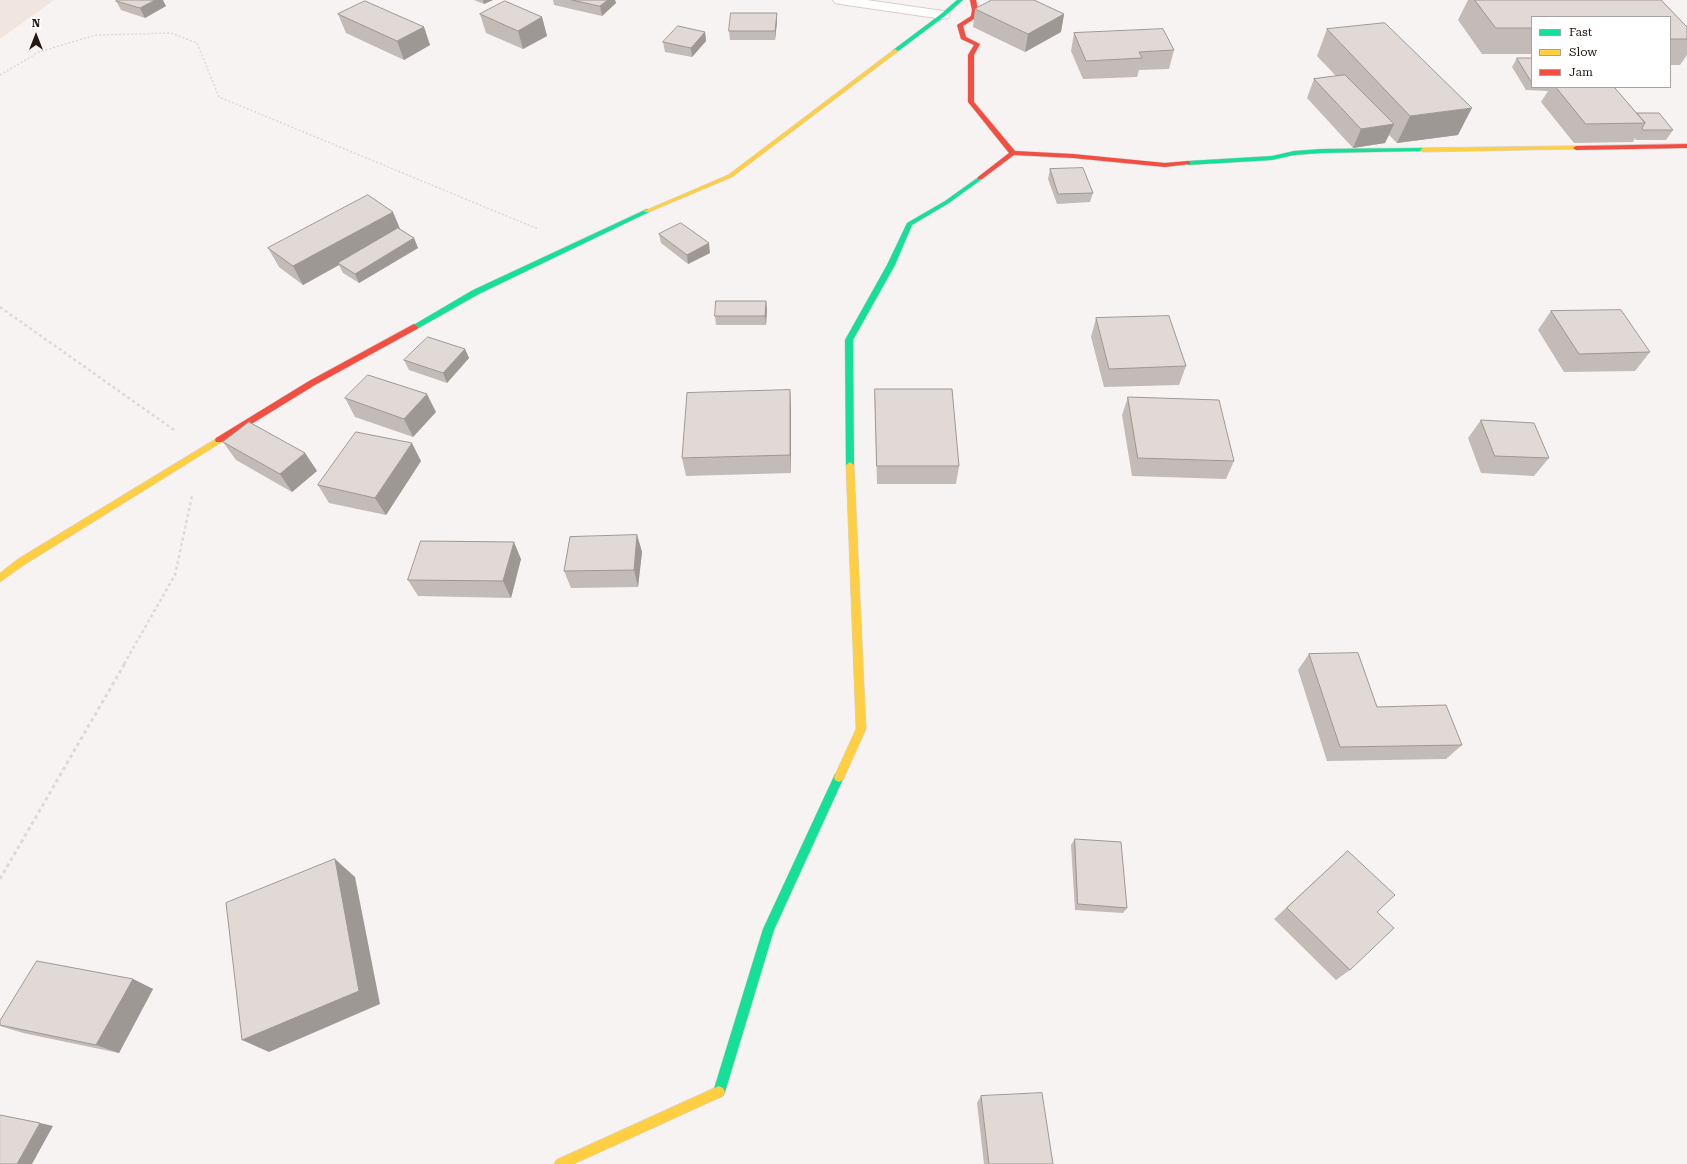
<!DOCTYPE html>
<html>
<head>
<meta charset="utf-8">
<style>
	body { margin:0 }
	#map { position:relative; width:1687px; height:1164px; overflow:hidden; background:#f7f3f2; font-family:"Roboto Serif",serif }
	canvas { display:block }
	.legend { position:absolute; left:1531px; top:16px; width:140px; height:72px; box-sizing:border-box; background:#fff; border:1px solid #a8a3a1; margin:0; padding:5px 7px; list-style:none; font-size:12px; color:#261913 }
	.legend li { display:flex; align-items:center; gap:8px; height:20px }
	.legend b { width:20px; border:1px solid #a8a3a1 }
	.north { position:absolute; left:16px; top:16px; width:40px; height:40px; -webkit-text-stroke:3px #fff; paint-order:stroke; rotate:0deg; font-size:11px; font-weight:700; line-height:16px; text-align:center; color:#261913 }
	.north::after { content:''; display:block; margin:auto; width:14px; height:18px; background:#261913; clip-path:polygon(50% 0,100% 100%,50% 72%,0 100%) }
</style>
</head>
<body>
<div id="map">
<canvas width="1687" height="1164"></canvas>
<ul class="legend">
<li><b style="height:5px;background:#16e098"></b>Fast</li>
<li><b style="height:5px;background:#ffcf43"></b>Slow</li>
<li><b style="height:5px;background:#f24e42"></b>Jam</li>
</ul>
<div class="north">N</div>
</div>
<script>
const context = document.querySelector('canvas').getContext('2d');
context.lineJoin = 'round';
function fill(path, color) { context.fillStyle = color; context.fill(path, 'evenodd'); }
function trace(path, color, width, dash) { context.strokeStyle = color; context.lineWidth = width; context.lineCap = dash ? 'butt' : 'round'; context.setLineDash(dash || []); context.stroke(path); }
fill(new Path2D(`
	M0 0H54L0 39Z`), '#f1e5df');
const street = new Path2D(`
	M833 0H867L943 11 948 12 950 15 948 18 943 19 840 4 835 3Z`);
const fast = new Path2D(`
	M957 0H963L945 16 897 52H893V50L941 14Z
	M1423 148 1426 150 1425 151 1322 153 1294 155 1272 160 1188 165 1185 163 1188 161 1272 156 1294 151 1322 149Z
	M980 176 983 178 982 179 949 203 912 225 895 265 853 340 854 465 850 468 847 467 846 465 845 340 887 265 907 223 945 201Z
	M647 209 650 211 649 212 479 294 417 329 414 330 410 327 473 290Z
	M839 772 843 774 844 777 774 930 725 1092 723 1096 719 1098 715 1096 713 1092 763 929 835 774Z`);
const slow = new Path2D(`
	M895 49 898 51 897 52 732 177 649 212H645L644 211 728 175Z
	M1576 146 1578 147V149L1423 152 1420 150 1423 148Z
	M219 437 222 438 223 440 222 442 24 565 0 582V573L18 559Z
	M850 462 854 465 866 729 843 780 839 782 835 780 834 777 856 729 846 465Z
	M719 1086 723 1088 725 1092 723 1096 574 1164H554L556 1160Z`);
const jam = new Path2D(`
	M970 0H976L978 10 977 17 963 26 966 37 980 44 974 55V102L1015 151 1073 154 1165 163 1188 161 1190 162V164L1165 167 1073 158 1014 155 982 179H978V177L1009 153 968 102V55L974 45 961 39 957 25 971 16 972 10Z
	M1687 144V148L1576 150 1573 148 1576 146Z
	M414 324 418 327 417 329 315 385 222 442H216L215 440 216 438 309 381Z`);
trace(street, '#d8cfcc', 2);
trace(fast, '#d8cfcc', 1);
trace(slow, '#d8cfcc', 1);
trace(jam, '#d8cfcc', 1);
trace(new Path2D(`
	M0 75 39 52 96 35 171 33 197 43 219 97 538 229`), '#dbdad8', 1.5, [2, 2]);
trace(new Path2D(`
	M0 307 174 430
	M124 664 175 575 192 496`), '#dbdad8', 2.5, [3, 3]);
trace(new Path2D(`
	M0 879 125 663`), '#dbdad8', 3, [3.5, 3.5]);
fill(street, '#fefdfd');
fill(fast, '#16e098');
fill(slow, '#ffcf43');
fill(jam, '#f24e42');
fill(new Path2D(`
	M474 0H493L484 4Z
	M553 0H615L616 3 602 16 554 5Z
	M1468 0H1661L1687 27V55L1680 65H1670V17H1532V54H1482L1458 20Z
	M116 1 166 6 145 18 121 10Z
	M975 9 1064 14 1061 32 1025 52 973 27Z
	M777 13V22L775 40H730L729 31Z
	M338 14 424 27 430 45 404 60 346 33Z
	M480 14 542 17 547 36 523 49 486 33Z
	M1327 29 1458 135 1397 143 1389 135 1385 143 1353 148 1307 98 1314 79 1336 76 1317 56Z
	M705 32 706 41 692 57 665 52 663 42Z
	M1074 33 1174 50 1169 69 1139 70 1137 77 1083 79 1071 51Z
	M1517 58H1532V87H1614L1637 113 1673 130 1666 140H1636L1635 138 1633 142 1574 143 1541 102 1548 91 1526 90 1512 67Z
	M1050 169 1093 193 1090 202 1057 204 1048 179Z
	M400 229 414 238 418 248 359 283 343 273 339 265 303 285 279 267 268 248Z
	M659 234 710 253 688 264 661 243Z
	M766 301 767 310 766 325H716L715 316Z
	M1551 311 1650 352 1635 371 1564 372 1538 330Z
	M1096 318 1186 366 1179 385 1104 387 1091 337Z
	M465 349 469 358 447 383 409 370 404 360Z
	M875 389 959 466 956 484H877L875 408Z
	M790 390 791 409V473L686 476 682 458Z
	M1128 397 1234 461 1226 479 1132 476 1122 415Z
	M345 398 436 412 413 437 355 417Z
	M1481 420 1549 458 1534 476 1481 473 1468 438Z
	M223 442 305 453 317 471 292 492 236 460Z
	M421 461 386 515 329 503 318 485Z
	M637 535 642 552 638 587 571 588 564 571Z
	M521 559 511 598 418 596 408 580Z
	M1309 654 1377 707 1462 745 1446 759 1327 761 1298 670Z
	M1075 839 1127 908 1123 913 1075 910 1071 845Z
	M1348 851 1377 912 1350 970 1336 980 1274 919Z
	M133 979 153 989 119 1053 23 1033 0 1026Z
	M981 1096 1053 1164H984L977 1103Z`), '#c2bbb7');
fill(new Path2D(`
	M155 0H163L166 6 145 18 140 8Z
	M483 0H493L484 4Z
	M608 0H615L616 3 602 16 600 6Z
	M777 13V22L775 40V31Z
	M1064 14 1061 32 1025 52 1028 34Z
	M542 17 547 36 523 49 518 31Z
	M424 27 430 45 404 60 397 41Z
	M705 32 706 41 692 57 691 48Z
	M1472 108 1458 135 1397 143 1410 116Z
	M1394 124 1385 143 1353 148 1361 129Z
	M393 212 401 231 338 263 339 265 303 285 293 266Z
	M414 238 418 248 359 283 355 274Z
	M709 243 710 253 688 264 687 255Z
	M766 301 767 310 766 325 765 316Z
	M465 349 469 358 447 383 443 373Z
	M790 390 791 409V473L790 455Z
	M427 394 436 412 413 437 404 419Z
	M412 443 421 461 386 515 375 498Z
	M305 453 317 471 292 492 280 474Z
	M637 535 642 552 638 587 634 570Z
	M514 542 521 559 511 598 503 581Z
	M335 859 355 877 380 1004 269 1052 242 1040Z
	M133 979 153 989 119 1053 96 1045Z
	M40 1123 53 1126 32 1164H17Z`), '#9e9895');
const building = new Path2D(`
	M117 0H155L140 8 116 1Z
	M572 0H608L600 6Z
	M992 0H1034L1064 14 1028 34 975 9Z
	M1475 0H1661L1687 27V39H1670V17H1532V28H1496Z
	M365 1 424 27 397 41 338 14Z
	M505 1 542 17 518 31 480 14Z
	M731 13H777L775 31H729Z
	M1385 23 1472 108 1410 116 1327 29Z
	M678 26 705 32 691 48 663 42Z
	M1163 29 1174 50 1139 52 1142 58 1086 61 1074 33Z
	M1517 58H1532V81H1531Z
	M1345 75 1394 124 1361 129 1314 79Z
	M1556 87H1614L1645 123 1586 124Z
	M1637 113H1659L1673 130H1643L1642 128 1645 123Z
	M1083 168 1093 193 1058 194 1050 169Z
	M368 195 393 212 293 266 268 248Z
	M681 223 709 243 687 255 659 234Z
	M398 228 414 238 355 274 338 263Z
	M716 301H766L765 316H715Z
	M1621 310 1650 352 1579 354 1551 311Z
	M1169 316 1186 366 1109 369 1096 318Z
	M428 337 465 349 443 373 404 360Z
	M368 375 427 394 404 419 345 398Z
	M875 389H952L959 466H877Z
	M790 390V455L682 458 687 393Z
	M1128 397 1219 400 1234 461 1138 458Z
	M1481 420 1534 423 1549 458 1495 456Z
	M249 422 305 453 280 474 223 442Z
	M356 432 412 443 375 498 318 485Z
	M637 535 634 570 564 571 570 537Z
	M421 541 514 542 503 581 408 580Z
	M1358 653 1377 707 1446 705 1462 745 1340 747 1309 654Z
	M1075 839 1121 842 1127 908 1078 904Z
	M1348 851 1395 895 1377 912 1394 928 1350 970 1287 908Z
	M335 859 359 991 242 1040 226 903Z
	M37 961 133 979 96 1045 0 1025V1021Z
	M1042 1093 1053 1164H989L981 1096Z
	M0 1115 40 1123 17 1164H0Z`);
fill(building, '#e1d9d5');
trace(building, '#9e9895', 1);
</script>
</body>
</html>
